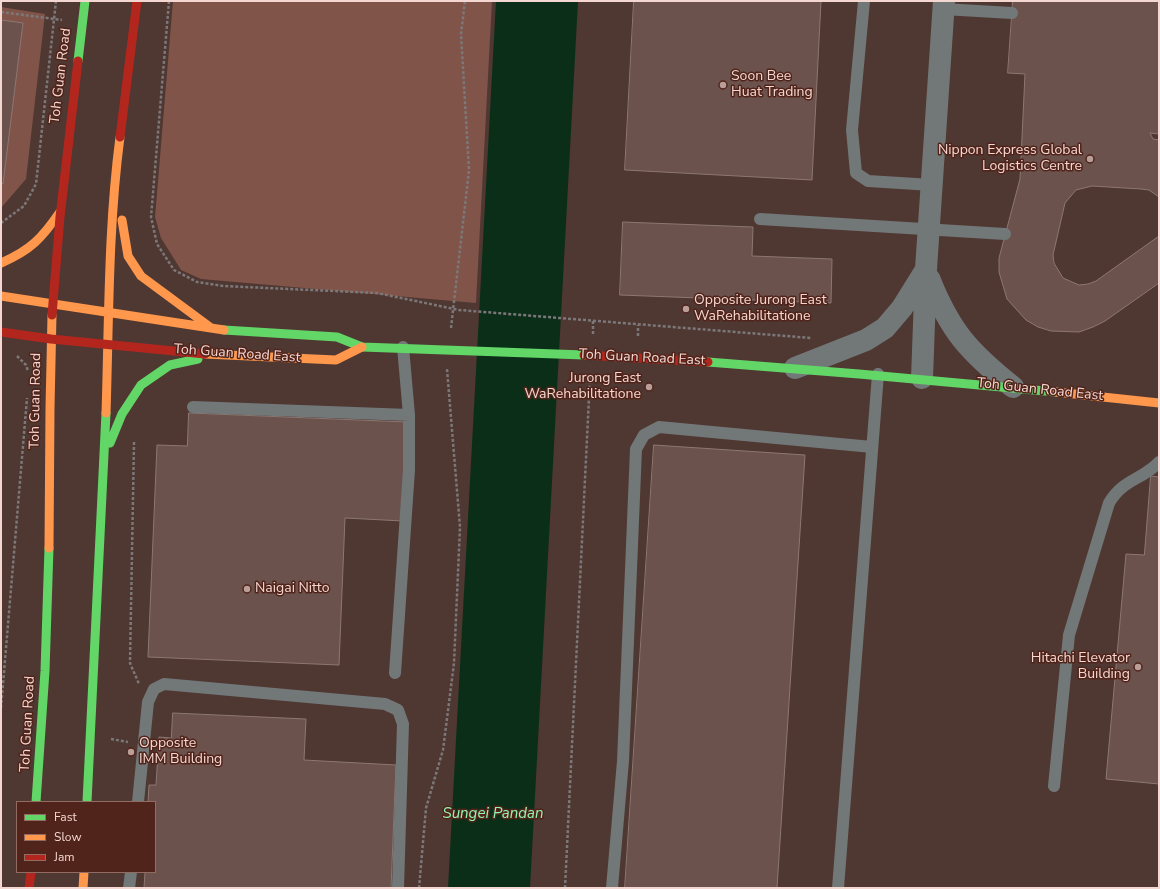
<!DOCTYPE html>
<html>
<head>
<meta charset="utf-8">
<style>
	body { margin:0 }
	#map { position:relative; width:1160px; height:889px; overflow:hidden; background:#4f3732; font-family:"Nunito Sans",sans-serif }
	canvas { display:block }
	.frame { position:absolute; inset:0; border:2px solid #f4d7d0; pointer-events:none }
	.legend { position:absolute; left:16px; top:801px; width:140px; height:72px; box-sizing:border-box; background:#50241b; border:1px solid #926c63; margin:0; padding:5px 7px; list-style:none; font-size:12px; color:#f4d7d0 }
	.legend li { display:flex; align-items:center; gap:8px; height:20px }
	.legend b { width:20px; border:1px solid #926c63 }
</style>
</head>
<body>
<div id="map">
<canvas width="1160" height="889"></canvas>
<div class="frame"></div>
<ul class="legend">
<li><b style="height:5px;background:#63d668"></b>Fast</li>
<li><b style="height:5px;background:#ff974d"></b>Slow</li>
<li><b style="height:5px;background:#b3261e"></b>Jam</li>
</ul>
</div>
<script>
const context = document.querySelector('canvas').getContext('2d');
context.lineJoin = 'round';
function fill(path, color) { context.fillStyle = color; context.fill(path, 'evenodd'); }
function trace(path, color, width, dash) { context.strokeStyle = color; context.lineWidth = width; context.lineCap = dash ? 'butt' : 'round'; context.setLineDash(dash || []); context.stroke(path); }
function drawText(font, color, halo, rows, align = 'center') {
  context.font = font + ' "Nunito Sans",sans-serif'; context.lineWidth = 3; context.setLineDash([]); context.textBaseline = 'middle'; context.strokeStyle = halo; context.fillStyle = color; for (const [text, x, y, turn = 0] of rows) {
    context.save(); context.translate(x, y); context.rotate((+turn || 0) * Math.PI / 180); context.textAlign = isNaN(turn) ? turn : align; if (halo) context.strokeText(text, 0, 0); context.fillText(text, 0, 0); context.restore();
  }
}
fill(new Path2D(`
	M173 1H492L476 303 201 279 181 270 161 238 155 217Z
	M1 7 45 14 26 179 1 208Z`), '#805449');
fill(new Path2D(`
	M496 1H578L530 888H448Z`), '#0b2e19');
const building = new Path2D(`
	M634 1H821L812 180 625 170Z
	M1013 1H1159V134L1150 133 1153 139 1159 140V197L1149 190 1141 189 1092 186 1076 190 1065 203 1053 255 1054 263 1063 278 1079 285 1088 284 1096 281 1159 236V283L1105 321 1093 327 1079 332 1051 331 1038 327 1026 320 1007 299 999 272V258L1020 179 1025 74 1008 73Z
	M1 20 23 23 3 184 1 183Z
	M623 222 753 227 752 256 832 259 831 303 620 295Z
	M189 413 407 422 403 521 345 518 339 665 148 657 157 445 187 446Z
	M654 445 805 455 777 888H625Z
	M1151 476 1159 477V784L1106 779 1126 554 1144 555Z
	M173 713 306 719 304 760 396 765 391 888H144L145 872H155V802H148L149 785H156L159 737 171 738Z`);
fill(building, '#6c524d');
trace(building, '#8d7773', 1);
trace(new Path2D(`
	M169 1 151 217 157 244 174 270 197 282 223 286 377 293 459 310 811 338
	M1 12 62 20
	M1 223 24 206 36 184 56 1
	M451 328 469 170 461 34 465 1
	M593 334V321
	M638 336V325
	M17 356 26 365 28 371
	M134 442 130 663 139 684
	M1 708 27 398
	M111 739 128 742
	M419 888 426 808 443 750 454 663 460 527 447 369
	M565 888 590 377`), '#7c7879', 2.5, [3, 2]);
trace(new Path2D(`
	M864 1 852 130 856 173 868 181 932 185
	M943 9 1012 13
	M760 219 1005 234
	M193 407 409 415
	M395 673 409 470V415L403 347
	M1054 786 1069 635 1109 503C1123 479 1142 480 1159 462
	M138 802 148 702 154 689 164 684 385 704 398 710 403 724 398 888
	M129 888 131 872
	M612 888 623 761 636 449 644 435 659 427 872 447
	M838 888 878 374`), '#727778', 12);
trace(new Path2D(`
	M929 278C950 331 969 352 1013 387
	M795 368 866 340 885 328 902 308 925 271
	M922 378 926 269 944 1`), '#727778', 22);
trace(new Path2D(`
	M78 61 85 1
	M224 330 337 337 362 347 584 355
	M708 362 859 374 1056 392
	M110 443 122 414 141 385 170 365 198 359
	M36 802 45 671 49 548
	M87 802 106 413`), '#63d668', 9);
trace(new Path2D(`
	M122 220 128 256 141 276 210 327
	M1 263C31 250 42 238 60 212
	M1 296 224 330
	M205 354 336 360 362 347
	M1056 392 1159 403
	M106 413C109 321 108 228 120 137
	M49 548 50 408 52 315
	M83 888 84 872`), '#ff974d', 9);
trace(new Path2D(`
	M120 137 137 1
	M52 315 60 217 78 61
	M1 332 51 339 205 354
	M584 355 708 362
	M29 888 31 872`), '#b3261e', 9);
for (const [x, y, r, color] of [
	[723,85,4,"#ba9f99"],
	[1090,159,4,"#ba9f99"],
	[686,309,4,"#ba9f99"],
	[649,387,4,"#ba9f99"],
	[247,589,4,"#ba9f99"],
	[1138,667,4,"#ba9f99"],
	[131,752,4,"#ba9f99"]
]) { const dot = new Path2D(); dot.arc(x, y, r, 0, 2 * Math.PI); context.fillStyle = color; context.fill(dot); trace(dot, '#50241b', 1.5); }
drawText('14px', '#f4d7d0', '#50241b', [
	["Toh Guan Road",61,76,-83],
	["Toh Guan Road East",237,354,4],
	["Toh Guan Road East",642,358,3],
	["Toh Guan Road East",1040,390,6],
	["Toh Guan Road",36,401,-89],
	["Toh Guan Road",28,724,-87]
]);
drawText('14px', '#f4d7d0', '#50241b', [
	["Soon Bee",731,77],
	["Huat Trading",731,93],
	["Nippon Express Global",1082,151,"right"],
	["Logistics Centre",1082,167,"right"],
	["Opposite Jurong East",694,301],
	["WaRehabilitatione",694,317],
	["Jurong East",641,379,"right"],
	["WaRehabilitatione",641,395,"right"],
	["Naigai Nitto",255,589],
	["Hitachi Elevator",1130,659,"right"],
	["Building",1130,675,"right"],
	["Opposite",139,744],
	["IMM Building",139,760]
], 'left');
drawText('italic 15px', '#91f5b2', '#50241b', [
	["Sungei Pandan",493,814]
]);
</script>
</body>
</html>
